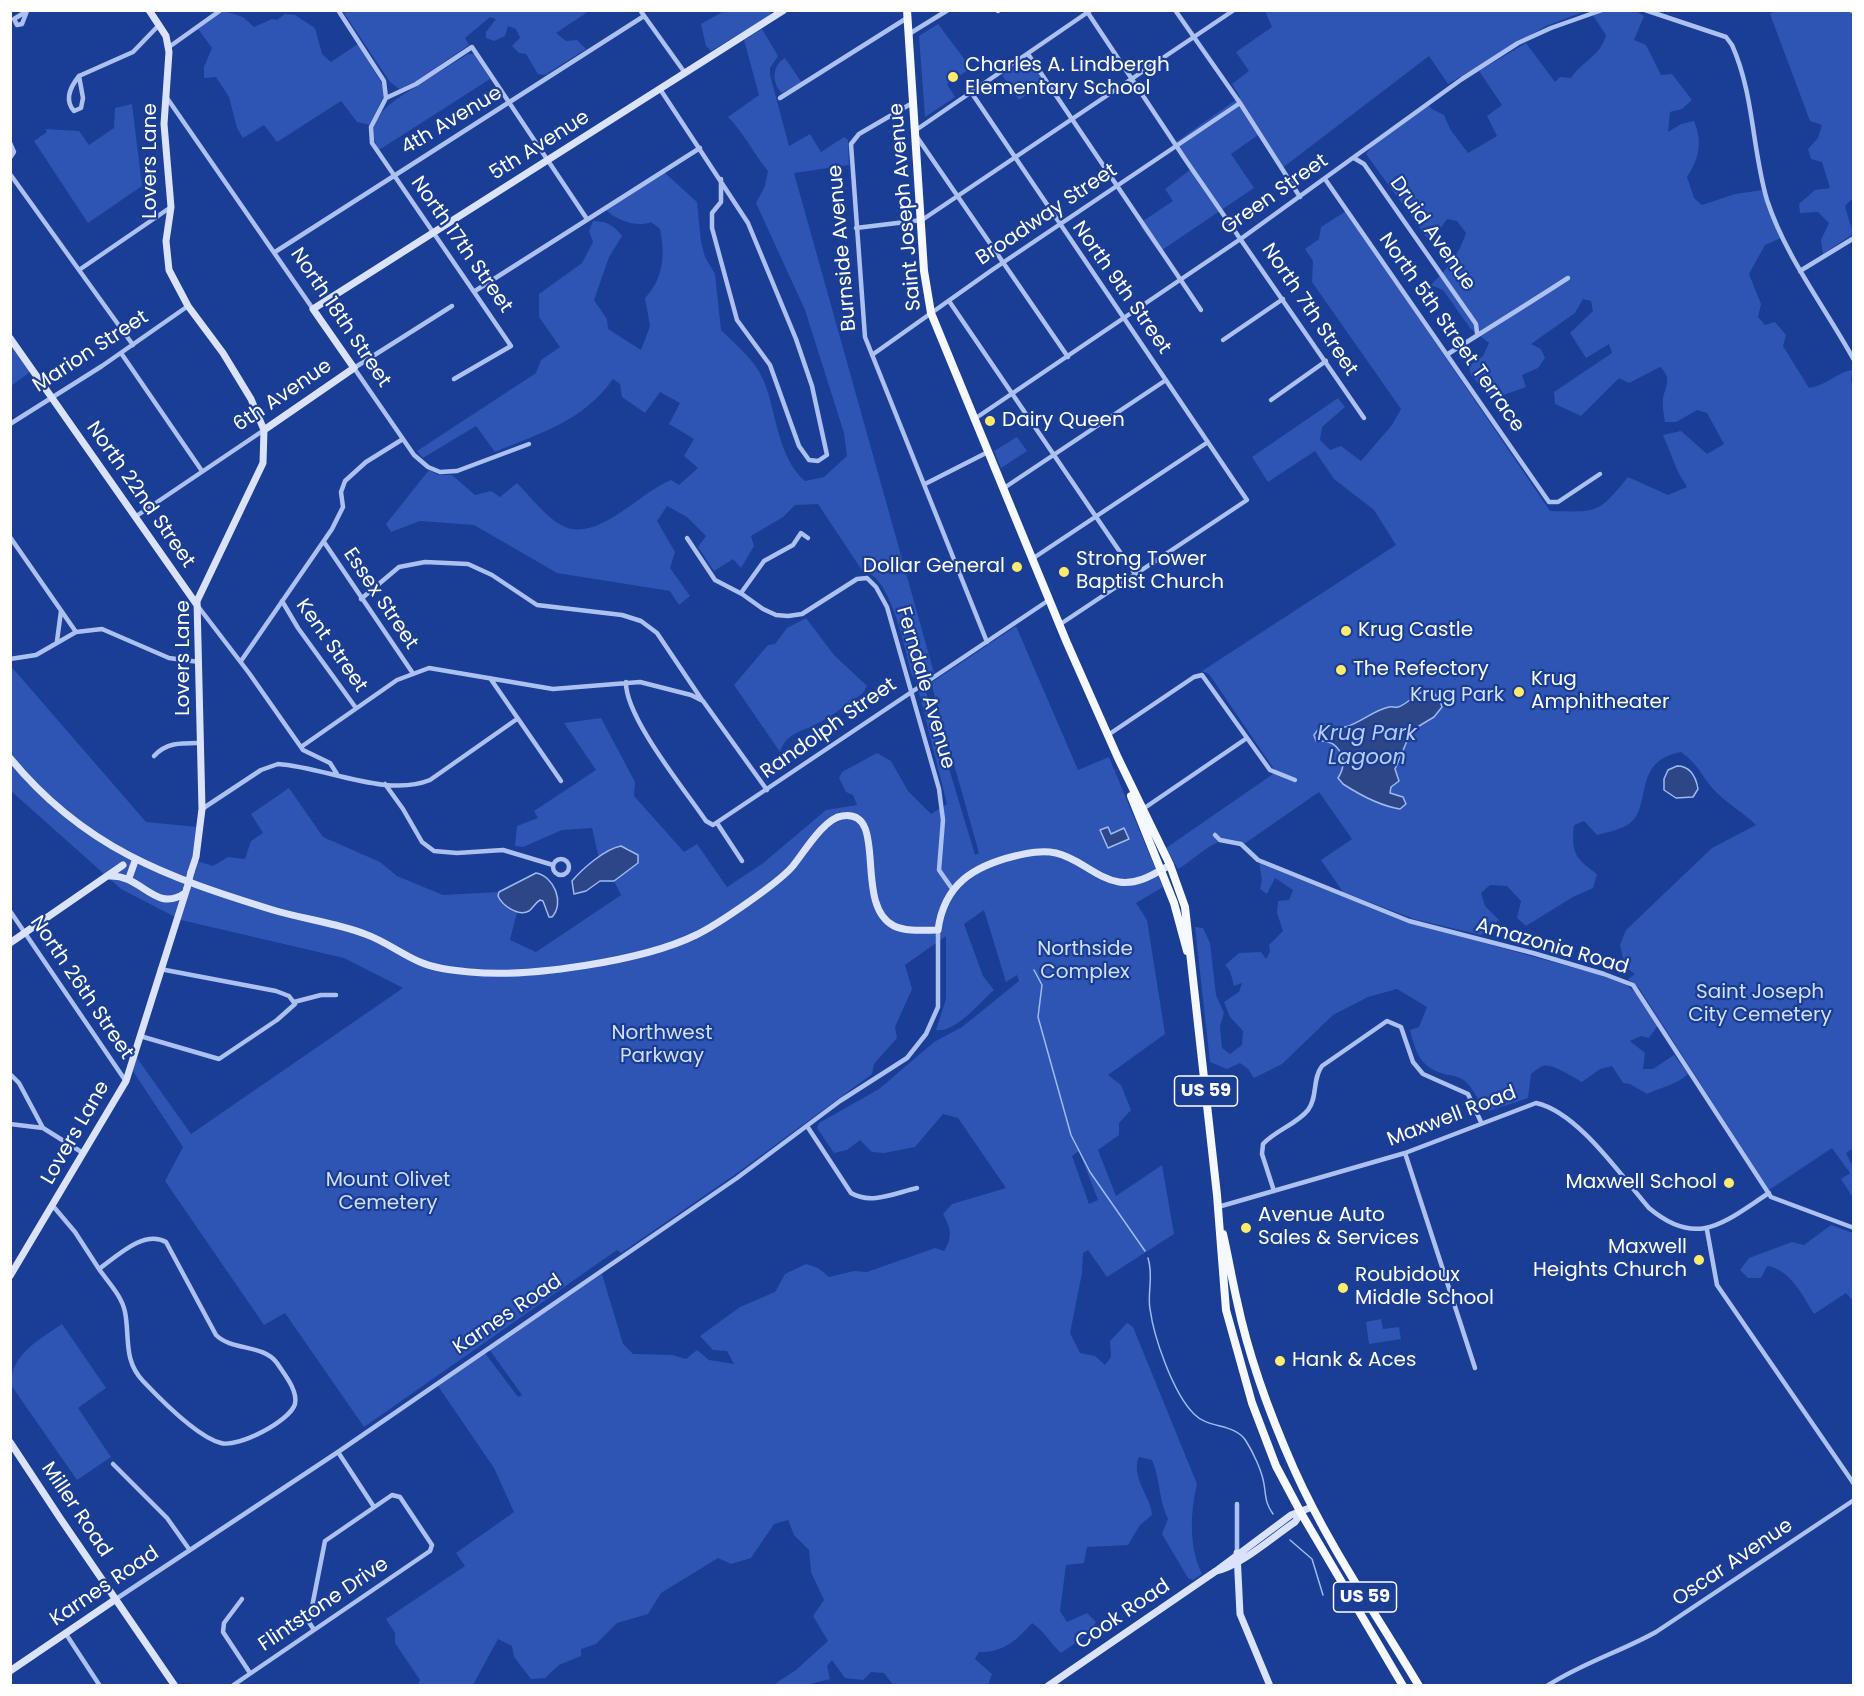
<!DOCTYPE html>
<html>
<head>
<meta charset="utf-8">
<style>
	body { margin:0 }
	#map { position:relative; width:1864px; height:1696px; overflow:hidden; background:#1a3d95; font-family:Poppins,sans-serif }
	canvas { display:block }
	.frame { position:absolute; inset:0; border:12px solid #fff; pointer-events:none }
</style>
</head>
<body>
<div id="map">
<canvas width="1864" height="1696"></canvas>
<div class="frame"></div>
</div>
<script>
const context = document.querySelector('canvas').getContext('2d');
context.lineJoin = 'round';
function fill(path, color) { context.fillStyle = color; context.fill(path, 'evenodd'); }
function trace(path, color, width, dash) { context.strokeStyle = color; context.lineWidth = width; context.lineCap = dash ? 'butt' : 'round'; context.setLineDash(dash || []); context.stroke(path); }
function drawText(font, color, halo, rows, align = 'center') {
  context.font = font + ' Poppins,sans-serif'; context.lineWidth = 4.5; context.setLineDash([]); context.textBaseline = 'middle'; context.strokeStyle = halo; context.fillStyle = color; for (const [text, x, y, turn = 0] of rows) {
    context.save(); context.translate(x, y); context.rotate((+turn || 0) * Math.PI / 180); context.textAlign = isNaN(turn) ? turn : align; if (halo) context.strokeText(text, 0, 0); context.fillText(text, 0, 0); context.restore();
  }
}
fill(new Path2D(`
	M348 10H589V11L556 33 566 41 577 40 586 49 545 75 538 74 526 54 519 53 512 46 520 38 516 29 508 26 505 36 494 41 486 38V32L496 19 490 17 465 38 469 45 416 81 399 89 390 82 344 13Z
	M1634 10 1644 16 1634 40 1646 45 1661 75 1672 74 1692 100 1682 109 1670 112 1668 132 1681 124 1694 121C1703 142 1699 159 1687 177L1694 198 1702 205 1735 194 1763 190 1781 238 1765 245 1749 274 1761 304 1758 317 1765 325 1775 322 1786 335 1783 346 1809 388C1828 385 1839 371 1853 370L1851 379 1854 394V1148L1846 1153 1853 1167V1198L1841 1179 1850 1173 1832 1148 1769 1190 1639 988 1628 979 1635 974 1625 967 1620 945 1626 930 1712 848 1756 825C1743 812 1726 803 1715 791 1701 776 1701 767 1681 752 1631 761 1653 807 1629 824 1620 830 1608 832 1597 835L1584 821 1574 825C1571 853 1575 858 1597 874L1593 888 1573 897 1526 926 1517 918 1521 901 1507 886 1490 885 1481 893 1485 906 1499 920 1481 935 1414 919 1343 892 1321 860 1352 839 1319 792 1244 844C1221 828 1198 858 1178 869L1166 848 1276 772 1209 674 1202 671 1396 545 1374 510 1334 479 1315 451 1268 482 1252 457 1338 398 1345 407 1322 427 1320 440 1330 450 1341 446 1361 461 1392 425 1401 409 1312 282 1313 261 1305 249 1319 239 1321 227 1346 211 1550 511C1598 512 1598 514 1628 477L1668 495 1687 487 1678 472 1663 435 1681 431 1707 454 1724 444 1707 413 1697 410 1676 422H1665C1664 415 1662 405 1663 398 1666 386 1672 377 1660 367L1629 383 1619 378 1581 416 1555 404 1554 392 1612 353 1609 344 1586 358 1570 333 1593 311 1591 301 1583 299 1575 313 1531 344 1541 349 1545 358 1538 368 1522 375 1526 387 1492 399 1471 375 1469 366 1483 356 1489 343 1470 328 1443 290 1431 285C1448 268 1458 256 1466 233L1457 221 1447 219 1433 239 1427 238 1366 154 1373 144 1427 104 1432 109 1444 115 1450 129 1468 153 1497 136 1487 116 1502 105 1479 71 1526 43 1555 82 1560 77 1571 78C1582 61 1601 56 1606 35L1592 14 1601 11Z
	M1775 10 1853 11 1854 197 1845 206 1853 234 1823 254 1821 240 1829 223 1818 212 1800 213 1799 204 1815 190 1830 188 1822 162 1811 159 1808 149 1818 138 1822 125 1810 121 1770 14Z
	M224 11 243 17 254 27 272 19 277 20 285 14 295 15 315 28 322 54 331 62 358 44 382 84 384 95 370 125 357 122 341 101 277 142 264 125 243 138 237 128 229 97 216 77 204 78V67L212 48 198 29Z
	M724 11H770L771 15 711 51 706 46 701 24Z
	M1265 11H1586L1546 26 1448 84 1429 56 1281 169 1258 135 1231 154 1254 188 1159 252 1141 227 1143 221 1173 201 1165 189 1190 170 1173 144 1240 97 1232 84 1249 71 1236 52 1272 27Z
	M938 24 971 68 947 84 955 97 925 117 919 36Z
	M762 29 778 56 770 68V75L789 146 810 134 821 152 844 137 848 140 849 165 794 173 934 673 918 682 912 675C906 653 890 572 863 572L818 504 795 505 783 517 751 536 754 546 741 568 733 559 714 571 698 547 706 536 687 517 667 506 657 521 675 552 670 568 690 596 679 605 670 591 557 573 474 525 420 521 391 532 386 524 429 470 438 475H452L475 495 491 491 500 497 517 483C530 496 545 516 561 525 596 545 638 493 671 480L679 485 698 468 684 456 694 439 669 424 680 403 660 392 645 413 622 397 620 384 613 379C582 422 542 432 495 452L476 426 423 458 417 451 536 373 541 360 560 347 539 317V294L582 263 593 242 589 231 593 221C606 221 614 225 622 236L609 257 594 300 607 319 608 329 641 350 650 326 645 298C664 278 665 255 660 229L651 222C638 228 615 220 605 209L665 173 697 202 701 242 705 257 715 274 721 330C736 345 754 359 763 379 777 412 777 457 805 481L824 477 847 456 844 433 805 310 756 203 765 186 768 171C753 153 744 133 728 117L759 95 744 40Z
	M468 54H474L490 79 379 150C360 117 397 99 420 84 436 74 452 64 468 54Z
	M785 58 802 83 782 93C771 83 772 65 785 58Z
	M1027 59 1045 83 1019 100 1002 75Z
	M132 104 142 186 88 223 34 141 47 132 45 129 79 131 89 145 114 128 115 108Z
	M10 343 30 372 11 386H10Z
	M1017 437 1027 451 1001 468 994 451Z
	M806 618 834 655 867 686 863 693C849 703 835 714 820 722 804 732 787 731 780 752L734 685 768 645 775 644 787 628Z
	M1016 626 1078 770 1109 757 1163 887 1136 903 1147 920 1165 1034 1108 1075 1121 1085 1131 1110 1119 1123V1135L1098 1150 1116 1196 1162 1165 1174 1234 1107 1277 1088 1250 1083 1253 1082 1273 1070 1333 1080 1353 1095 1356 1105 1365 1111 1357 1110 1341 1127 1323 1133 1327 1197 1484C1190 1513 1189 1548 1202 1574L1193 1580 1188 1578 1162 1534 1168 1519C1158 1497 1161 1482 1152 1460L1139 1457C1130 1476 1151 1497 1152 1515L1140 1525 1128 1545 1087 1547 1084 1563 1066 1565 1060 1611 1067 1622 1087 1613 1096 1622 1088 1634 1061 1653C1050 1643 1044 1631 1032 1623 1017 1640 1003 1653 979 1652L975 1659 992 1674 988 1685H893L884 1673 871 1672 863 1680 845 1678 832 1660 827 1666 830 1679 807 1685H773L796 1670 828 1641 813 1616 824 1600 811 1572 809 1550 794 1535 788 1520 774 1524 751 1558 731 1564 718 1558 661 1593 648 1614 617 1623 596 1644 581 1649V1656L559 1665 545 1678 531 1679 514 1657 512 1646 498 1639 473 1685H418L420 1680 395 1643V1633L386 1619 465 1566 456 1553 514 1512 494 1468 438 1386 485 1353 518 1397 522 1395 489 1349 602 1274 623 1344 633 1354 672 1355 686 1359 697 1350 709 1360 734 1364 727 1351 713 1350 700 1336 740 1307 775 1292 785 1274 806 1264 818 1268 829 1277 854 1271 867 1272 935 1248 944 1251C953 1237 951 1229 943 1214L952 1204 1006 1188 958 1118 943 1114 915 1147 884 1153 872 1152 860 1140 847 1150 834 1153 817 1128 819 1123 879 1089 934 1042 962 1027 1019 981 1017 975 1006 982 984 910 964 924 983 976 994 990C980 1002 956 1033 936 1030L946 999V936L905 965 912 989 895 1027 897 1038 874 1064 872 1074 733 1176 621 1253 617 1250 364 1427 285 1313 264 1325 165 1181 183 1147 133 1071 137 1058 191 1134 403 988 344 958 181 920 121 889 11 791 10 665 146 822 198 827 194 860 213 866 228 857 245 859 251 841 263 833 251 814 289 788 323 837 380 862 397 876 443 895 499 892 498 896 504 905 517 912 510 940 536 952 621 895 614 881 638 863V855L628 848 607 851 599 859 592 828 562 830 523 847 515 846 517 826 538 818 534 811 596 770 564 723 601 718 635 782 634 796 684 852 697 844 727 887 762 864 826 810 857 805 853 795 846 792 839 778 842 772 877 753 891 761 908 791 931 814 947 804 919 692 924 685 975 855 979 853 931 683ZM1079 1151 1098 1200 1089 1204 1072 1156Z
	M1259 862 1411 923 1622 981 1637 994 1658 1025 1649 1038 1641 1036 1630 1041 1645 1053 1643 1069H1653L1674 1055 1688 1074C1677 1085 1661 1087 1647 1094L1630 1084 1623 1083 1612 1066 1600 1069 1582 1082C1574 1078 1552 1063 1543 1066 1539 1067 1534 1072 1531 1074L1528 1098 1489 1111 1483 1109C1478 1100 1472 1085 1462 1079 1457 1076 1449 1075 1444 1074 1420 1067 1416 1053 1410 1030L1419 1027 1427 1007 1397 989 1368 997 1333 1015 1282 1064 1254 1078 1248 1069 1240 1063 1227 1069 1210 1062 1195 927 1203 928 1210 943 1216 995 1224 1013 1220 1026 1222 1048 1230 1054 1242 1045 1243 1031 1230 1017 1224 1002 1239 992 1242 983 1234 986 1230 971 1225 965 1239 953 1261 952 1266 959 1270 952 1269 945 1283 931 1277 913 1278 901 1289 900 1293 890 1275 878 1267 894 1260 889 1262 880Z
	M1831 1225 1853 1233V1301L1846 1293 1814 1314C1803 1296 1790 1269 1767 1266L1761 1278H1748L1740 1270 1749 1258 1792 1242 1804 1245Z
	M1381 1319 1383 1329 1399 1327 1401 1339 1369 1344 1366 1322Z
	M62 1324 106 1388 78 1408 111 1457 77 1480 11 1385C10 1355 40 1339 62 1324Z`), '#2e55b4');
const water = new Path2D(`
	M1422 692 1434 693 1440 701 1442 707 1434 717 1419 726 1407 741 1395 769 1399 781 1391 787 1390 793 1403 797 1406 804 1400 809C1381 806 1360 795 1343 784L1338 778C1350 759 1339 739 1316 741L1314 735 1320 727 1327 725C1349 736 1368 711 1389 707 1392 706 1395 708 1398 707 1406 705 1414 695 1422 692Z
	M1677 766C1691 766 1696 777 1698 789L1693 797 1676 798 1664 790V779L1668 770Z
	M1108 827 1111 834 1124 828 1129 839 1108 848 1100 830Z
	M621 846 638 855V863L614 881H600L586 891 574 894 572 881C583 868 605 849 621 846Z
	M536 873C554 876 565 903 552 917H549L543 901 540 900C535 903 533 908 529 911 518 917 502 905 498 896L499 892Z`);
fill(water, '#2c4688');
trace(water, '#9fb9f2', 1.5);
trace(new Path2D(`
	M1846 10 1854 13
	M1034 970 1042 985 1038 1017 1071 1135 1090 1172 1145 1251
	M1148 1258C1154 1277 1147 1292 1150 1309 1154 1338 1173 1393 1194 1414 1208 1429 1235 1423 1246 1441 1253 1452 1262 1471 1264 1484 1266 1496 1265 1503 1273 1514
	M1290 1540 1312 1559 1323 1595`), '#9fb9f2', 1.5);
trace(new Path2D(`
	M338 10 384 81 386 98
	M640 10 685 73
	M998 10V11
	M1086 10 1185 159 1364 418
	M1175 10 1240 103 1300 197
	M1645 10 1726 37 1732 45C1754 94 1752 149 1767 200 1786 258 1825 307 1854 360
	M27 11 22 24 17 25 14 19Z
	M909 34 948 10
	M169 47 221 10
	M1028 54 1201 310
	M79 76 133 52 159 25
	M79 76 83 98 81 108 74 111C64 100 71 86 79 76Z
	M660 89 748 223 796 339 812 386 827 455 818 461 809 460 799 446 770 365 737 320 712 228V213L721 202V179
	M971 92 1247 500 1059 625
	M167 98 313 309
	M780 98 907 18
	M914 102 859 134 851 144 865 337 987 642
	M916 130 1091 10
	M917 137 1068 357
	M10 143 14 152 10 158
	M1354 158 1364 164 1476 324 1477 333
	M10 174 79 270 171 207
	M1325 179 1549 502H1558L1600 474
	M856 228 922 220 1234 10
	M275 252 644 16
	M79 270 133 345
	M1800 271 1854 238
	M475 291 700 148
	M949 301 1135 574
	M452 306 354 368 414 455 428 467 440 472 457 471 529 444
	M1223 340 1283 299
	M121 353 202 471
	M1448 354C1487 329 1528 304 1568 278
	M872 355 992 270 1240 103
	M454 379 511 346 372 143 371 127 386 98 416 84 472 47 587 219
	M1271 400 1326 361
	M973 420 1242 238 1462 79 1518 43 1551 28 1602 10
	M10 424 102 366 188 306
	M925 484 988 452
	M1004 488 1166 380
	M135 517 264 430
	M10 537 76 632
	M687 538 715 580 742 594 763 609 776 615 788 616 802 614 857 579 867 578 876 587 887 607 939 789 943 820 939 870 953 890
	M324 542 412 672
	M1032 559 1208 442
	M741 593 764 561 793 545 801 533 808 538
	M361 599 399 567 425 562 468 564 492 575 537 605 622 615 641 621 657 633 702 700
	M282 601 298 628 356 708
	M197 605 249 673 303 750 330 763 337 774
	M57 641 61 611
	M10 659 36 655 76 632 102 629 169 658 199 662
	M241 661 332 529 343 507 341 492 345 481 366 462 403 439
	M490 678 561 781
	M626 682C625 717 685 790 706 821L713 825 1049 600
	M1108 735 1194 677 1202 675 1270 770 1295 780
	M301 747 397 680 429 668 553 689 640 682 691 695 703 701 767 790
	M154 756C167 742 182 743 201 743
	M385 784 403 809 422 842 434 851 457 853 503 850 553 865
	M202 809 261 770 278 764C325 767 386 798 430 780L517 719
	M1143 809 1247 738
	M717 823 742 861
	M1215 835 1220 840 1241 844 1258 860 1409 921 1533 953 1604 974 1633 985 1771 1197 1854 1228
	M553 867a8 8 0 1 1 16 0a8 8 0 1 1-16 0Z
	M10 911 125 1080
	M294 1002 321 995H336
	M140 1036 219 1059 277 1020 295 1004 289 996 276 991 160 969
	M10 1074 19 1083 43 1128 83 1153
	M10 1124 43 1128
	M807 1126 851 1193C871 1205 895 1193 917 1188
	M1405 1153 1475 1368
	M1274 1191 1262 1154 1263 1144C1276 1130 1297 1124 1308 1110 1318 1097 1312 1079 1322 1066L1387 1021 1401 1027 1413 1062 1423 1074 1468 1094 1481 1122
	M53 1206 75 1232 99 1269C108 1282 122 1296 125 1312 130 1337 123 1360 143 1381 161 1400 197 1437 221 1443 238 1448 290 1421 295 1404 298 1390 284 1374 277 1363 263 1344 232 1351 216 1335L166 1242C144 1229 116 1257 99 1269
	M1218 1207 1405 1153 1536 1103C1578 1112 1621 1176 1649 1208 1698 1249 1724 1222 1769 1193
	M1707 1230 1717 1285 1854 1484
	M338 1452 374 1507
	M113 1464 167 1518 189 1549
	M1237 1504V1553
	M116 1599 338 1452 737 1178 840 1101 907 1058 926 1034 938 1007V930
	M242 1599 224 1623 223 1632 250 1673
	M66 1634 100 1686
	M232 1686 430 1551 432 1545 400 1497 392 1495 325 1541 309 1622 314 1630
	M1547 1686C1582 1663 1620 1652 1656 1632L1854 1500`), '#acc1f0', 4.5);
trace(new Path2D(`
	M149 10 166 36 169 52 164 124 171 207 166 241 169 270 188 306 223 353 251 399 264 430 263 463 197 601 202 809 196 857 191 872
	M10 338 197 605
	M264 430 354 368 313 309 784 10
	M10 758C84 848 166 877 273 910 303 919 336 923 365 934 385 941 401 954 420 962 436 969 453 970 470 972 528 978 643 961 696 935 717 925 777 884 792 867 803 854 824 818 842 816 890 808 852 905 894 926 906 932 925 930 938 930 944 884 974 866 1015 856 1028 853 1042 850 1056 853 1079 858 1096 878 1119 882 1138 885 1154 874 1170 865
	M109 876C142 874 155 914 185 893
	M129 878 135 861
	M10 943 123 865
	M10 1276 126 1081 187 888
	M10 1442 60 1518 175 1686
	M1237 1553 1240 1614 1270 1686
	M1216 1571C1239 1567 1274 1536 1295 1522L1301 1513
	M10 1671 116 1599
	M1048 1686 1216 1571 1291 1515 1312 1507`), '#dae3fb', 7);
trace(new Path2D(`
	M907 10 924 271 931 313 1067 643 1118 758 1170 865 1185 907 1217 1195 1226 1310 1252 1403 1276 1466 1301 1513 1403 1686
	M1131 796 1174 903 1187 951
	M1223 1234C1228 1256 1232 1279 1237 1301 1249 1358 1270 1415 1294 1469 1328 1545 1376 1614 1419 1686`), '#f5f8ff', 8);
trace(new Path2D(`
	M187 888 191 872`), '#dae3fb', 7);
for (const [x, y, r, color] of [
	[953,77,6,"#ffeb6b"],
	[990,421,6,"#ffeb6b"],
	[1017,567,6,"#ffeb6b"],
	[1064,572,6,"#ffeb6b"],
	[1346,631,6,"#ffeb6b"],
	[1341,670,6,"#ffeb6b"],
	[1519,692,6,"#ffeb6b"],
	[1729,1183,6,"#ffeb6b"],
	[1246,1228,6,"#ffeb6b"],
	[1699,1260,6,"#ffeb6b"],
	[1343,1288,6,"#ffeb6b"],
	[1280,1361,6,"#ffeb6b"]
]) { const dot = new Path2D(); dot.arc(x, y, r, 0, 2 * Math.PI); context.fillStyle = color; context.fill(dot); trace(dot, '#1a3d95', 2); }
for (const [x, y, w] of [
	[1206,1091,63],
	[1365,1597,63]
]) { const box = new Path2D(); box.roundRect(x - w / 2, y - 15, w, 30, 4.5); context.fillStyle = '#1a3d95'; context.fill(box); trace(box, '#fff', 1.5); }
drawText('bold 18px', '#fff', null, [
	["US 59",1206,1091],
	["US 59",1365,1597]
]);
drawText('20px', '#fff', '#1a3d95', [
	["Charles A. Lindbergh",965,66],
	["Elementary School",965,89],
	["Dairy Queen",1002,421],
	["Strong Tower",1076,560],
	["Baptist Church",1076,583],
	["Dollar General",1005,567,"right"],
	["Krug Castle",1358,631],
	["The Refectory",1353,670],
	["Krug",1531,680],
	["Amphitheater",1531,703],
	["Maxwell School",1717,1183,"right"],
	["Avenue Auto",1258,1216],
	["Sales & Services",1258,1239],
	["Maxwell",1687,1248,"right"],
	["Heights Church",1687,1271,"right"],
	["Roubidoux",1355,1276],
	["Middle School",1355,1299],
	["Hank & Aces",1292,1361]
], 'left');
drawText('20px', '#fff', '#1a3d95', [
	["4th Avenue",452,121,-31],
	["5th Avenue",540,146,-32],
	["Lovers Lane",151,161,-90],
	["Green Street",1275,195,-35],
	["Saint Joseph Avenue",906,207,-95],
	["Broadway Street",1047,215,-34],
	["Druid Avenue",1432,234,55],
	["North 17th Street",461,245,55],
	["Burnside Avenue",843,248,-95],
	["North 9th Street",1121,288,55],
	["North 7th Street",1309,310,56],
	["North 18th Street",340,318,56],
	["North 5th Street Terrace",1451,333,55],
	["Marion Street",91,352,-33],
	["6th Avenue",283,396,-34],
	["North 22nd Street",140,495,55],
	["Essex Street",380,599,56],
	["Kent Street",331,646,55],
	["Lovers Lane",184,658,-90],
	["Ferndale Avenue",925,688,74],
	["Randolph Street",829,729,-35],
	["Amazonia Road",1552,947,16],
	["North 26th Street",81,988,56],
	["Maxwell Road",1452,1117,-21],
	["Lovers Lane",76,1133,-60],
	["Karnes Road",508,1315,-34],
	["Miller Road",76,1510,56],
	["Oscar Avenue",1733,1563,-34],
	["Karnes Road",105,1587,-34],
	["Flintstone Drive",324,1605,-34],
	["Cook Road",1123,1615,-34]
]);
drawText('20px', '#d3dffb', '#1a3d95', [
	["Krug Park",1457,696],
	["Northside",1085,950],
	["Complex",1085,973],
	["Saint Joseph",1760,993],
	["City Cemetery",1760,1016],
	["Northwest",662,1034],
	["Parkway",662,1057],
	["Mount Olivet",388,1181],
	["Cemetery",388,1204]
]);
drawText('italic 21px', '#b9ccf7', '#1a3d95', [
	["Krug Park",1367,735],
	["Lagoon",1367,759]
]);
</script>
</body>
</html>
